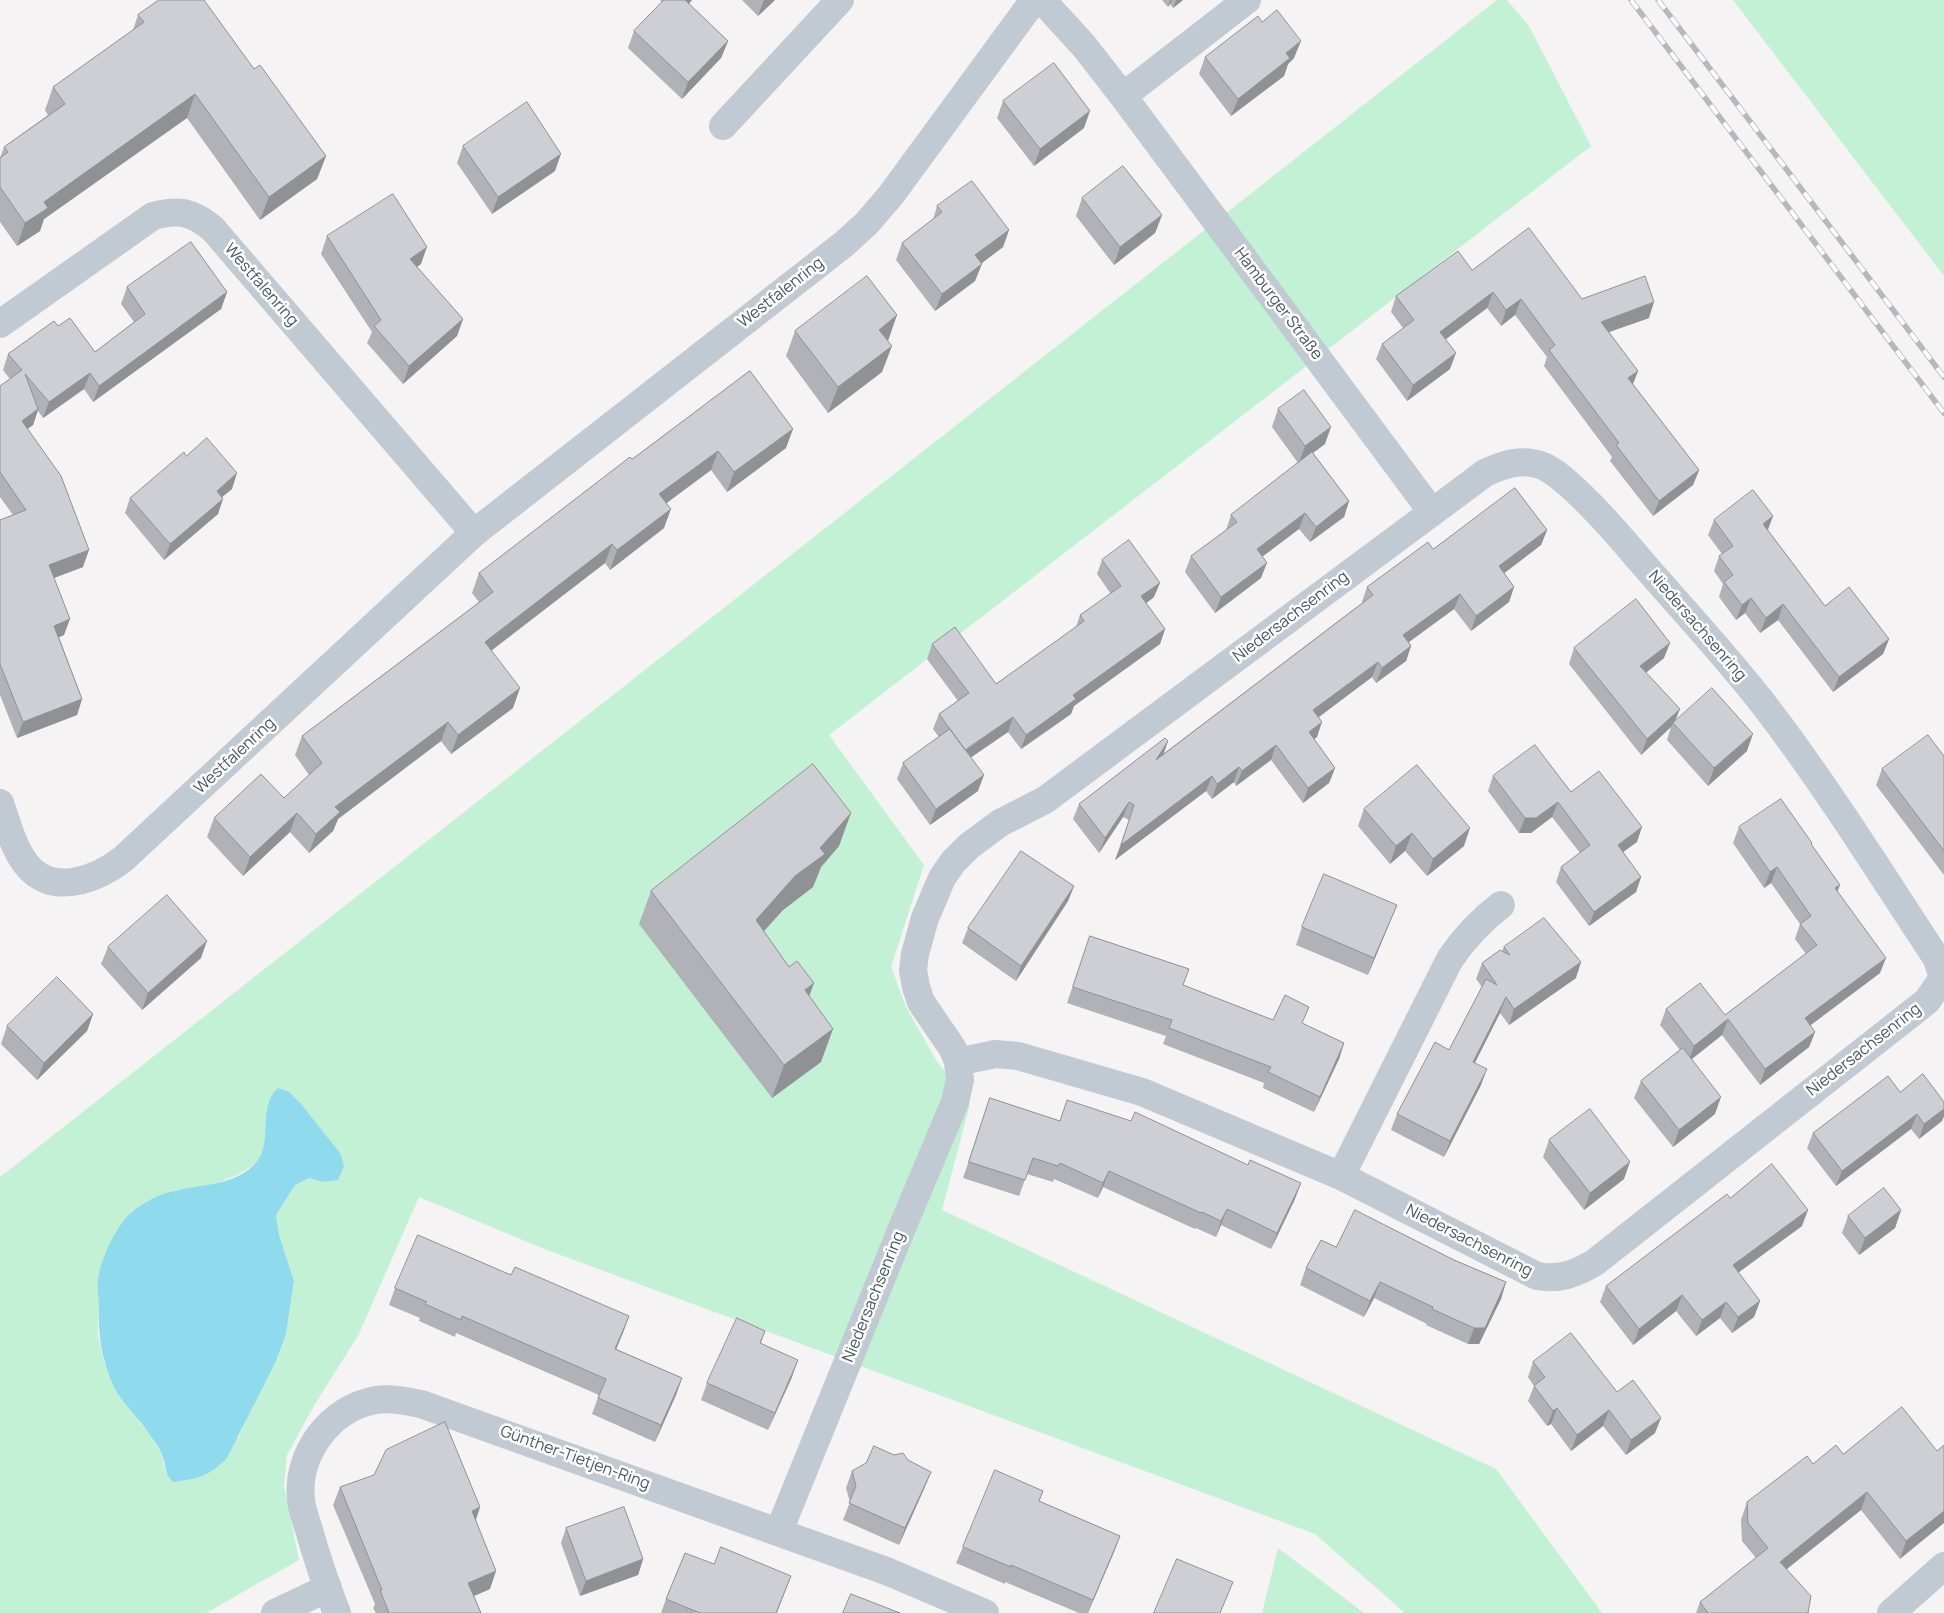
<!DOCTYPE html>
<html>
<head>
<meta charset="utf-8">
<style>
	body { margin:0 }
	canvas { display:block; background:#f5f3f3 }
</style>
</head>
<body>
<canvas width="1944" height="1613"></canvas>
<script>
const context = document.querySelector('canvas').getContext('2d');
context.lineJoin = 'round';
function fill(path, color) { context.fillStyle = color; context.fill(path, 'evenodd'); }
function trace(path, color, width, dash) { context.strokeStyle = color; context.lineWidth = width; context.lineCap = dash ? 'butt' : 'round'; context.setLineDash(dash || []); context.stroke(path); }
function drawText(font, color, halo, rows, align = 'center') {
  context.font = font + ' Manrope,sans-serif'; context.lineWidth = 5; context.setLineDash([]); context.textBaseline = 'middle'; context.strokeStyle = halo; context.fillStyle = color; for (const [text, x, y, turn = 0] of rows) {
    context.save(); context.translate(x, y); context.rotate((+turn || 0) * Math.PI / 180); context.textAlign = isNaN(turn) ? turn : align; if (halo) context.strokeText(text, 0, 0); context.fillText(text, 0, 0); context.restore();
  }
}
fill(new Path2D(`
	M1497 0H1507L1529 26 1591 146 829 735 924 865 891 967 906 1007 936 1060 970 1104 942 1210 1496 1469 1602 1613H1405L1315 1534 547 1250 419 1197 358 1336 315 1404 287 1455 284 1486 299 1560 206 1613H0V1177ZM302 1105 328 1138 322 1182 309 1178 295 1185 276 1215 279 1235 294 1281 291 1302 286 1334 263 1386 249 1412 239 1437 166 1473 162 1455 151 1436 133 1414 115 1388 104 1362 98 1335 99 1307 131 1212 155 1198 176 1190 196 1188 218 1183 237 1175 254 1165 263 1154 265 1137Z
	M1733 0H1944V276Z
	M1278 1548 1364 1613H1262Z`), '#c3f1d5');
fill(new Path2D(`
	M278 1088 289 1092 302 1105 340 1153 344 1166 338 1180 322 1182 309 1178 295 1185 276 1215 279 1235 294 1281 286 1334 275 1363 227 1458C210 1476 197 1479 173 1482 162 1469 168 1468 162 1455 160 1449 156 1443 152 1438 141 1420 124 1406 114 1387 102 1361 98 1337 99 1309 99 1300 97 1289 98 1279 101 1259 116 1225 132 1212 138 1207 147 1201 154 1198 186 1182 227 1191 254 1165 275 1145 256 1107 278 1088Z`), '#90daee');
trace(new Path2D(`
	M1042 0 1084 46 1123 96 1432 512
	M1123 96 1247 0
	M723 126 840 0
	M0 324 153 216C179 209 193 212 213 229L474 533
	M0 803C7 823 13 847 26 864 51 897 96 880 123 859L474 533 844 244 867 223 891 195 1034 0
	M1341 1176 1450 959C1465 937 1480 921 1501 905
	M779 1531 902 1228 955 1102 960 1080 958 1062 953 1049 921 1002 916 987 913 970 915 954 925 918 942 878 953 862 969 846 1000 823 1045 800 1485 473C1504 464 1522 458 1543 466 1555 471 1564 480 1573 488 1599 512 1622 539 1645 566 1685 612 1728 658 1765 706 1827 787 1881 874 1937 959L1943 978 1927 1001 1594 1263C1575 1274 1559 1280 1537 1276L1341 1176 1142 1092 1018 1056 995 1054 958 1062
	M275 1613 328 1588
	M337 1613C326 1585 317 1558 309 1530 306 1520 302 1510 301 1500 296 1454 330 1408 376 1400 391 1398 406 1401 421 1404L889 1572 985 1613
	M1891 1613 1944 1566`), '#c1cad2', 28);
const rail = new Path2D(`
	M1631 0 1944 413
	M1658 0 1944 377`);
trace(rail, '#b5b8bd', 5.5);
trace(rail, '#fff', 4, [11]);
fill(new Path2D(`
	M660 0H692L689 4 728 41 721 58 682 99 628 48 634 31 662 2Z
	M742 0H775L758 16Z
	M1162 0H1183L1173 8 1170 4 1168 7Z
	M138 15 254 69 326 156 317 179 260 220 187 118 44 219 40 231 17 246 0 222V158L4 147 48 115 45 110 53 87 133 30Z
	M1262 22 1294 58 1288 64 1284 76 1231 116 1199 74 1205 57Z
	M1003 101 1084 128 1034 166 997 118Z
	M463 146 555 171 492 214 457 163Z
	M1082 198 1162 215 1155 233 1114 265 1076 216Z
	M937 206 1009 230 1003 247 981 263 975 281 935 311 896 260 902 243 933 220Z
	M327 236 421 264 417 267 463 319 457 336 403 384 367 343 372 332 321 254Z
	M1472 270 1582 299 1649 318 1609 332 1638 371 1633 384 1699 470 1693 485 1653 516 1610 461 1612 457 1544 366 1547 357 1515 315 1501 326 1487 308 1445 340 1450 369 1407 401 1376 359 1382 344 1403 328 1391 312 1396 296Z
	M127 287 227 292 221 309 93 402 84 389 43 418 38 411 33 425 27 429 83 567 54 578 64 635 59 637 82 699 77 715 17 738 0 695V520L13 515 0 497V386L10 379 3 370 8 354 58 326 95 352 134 322 121 304Z
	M795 331 888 341 882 372 828 413 786 356Z
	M750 371 786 448 727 492 711 470 666 503 664 528 610 570 605 563 491 650 513 708 451 754 441 741 338 819 333 831 309 853 290 832 243 876 207 837 214 818 284 798 309 775 295 755 302 736 479 602 472 593 479 573Z
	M1278 409 1325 444 1313 453 1349 501 1344 517 1310 542 1299 529 1262 557 1261 578 1215 613 1185 572 1191 556 1226 530 1231 515 1298 463 1272 427Z
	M232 489 222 497 218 514 164 560 125 513 130 498Z
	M1773 516 1768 530 1825 606 1889 639 1883 654 1833 692 1778 620 1760 633 1745 613 1736 620 1719 597 1723 584 1714 571 1719 556 1722 554 1708 535 1714 520Z
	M1547 530 1541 545 1504 573 1514 587 1509 602 1471 631 1454 609 1409 642 1411 646 1406 661 1376 683 1372 677 1319 717 1317 737 1314 739 1335 768 1329 783 1303 803 1271 760 1236 786 1234 782 1212 799 1206 791 1115 860 1129 820 1123 817 1099 853 1073 819 1079 804 1168 741 1163 754 1362 603V602L1367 587 1433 549Z
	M1102 560 1154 597 1146 603 1165 629 1160 644 1074 706 1071 714 1021 749 1008 732 971 757 978 791 930 825 897 779 903 763 939 737 933 729 939 714 958 701 927 659 932 644 996 684 1076 627 1080 615 1111 594 1097 574Z
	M1574 648 1664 658 1646 673 1675 721 1747 751 1708 786 1667 740 1671 727 1641 755 1569 664Z
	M1944 756V875L1876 785 1882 769Z
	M1493 776 1571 792 1637 842 1623 852 1641 877 1636 892 1589 926 1556 882 1561 867 1580 853 1552 817 1531 833H1519L1488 791Z
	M1364 809 1464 846 1427 876 1405 851 1390 864 1358 826Z
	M1739 827 1811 845 1837 892 1880 973 1810 1025 1815 1032 1809 1047 1760 1085 1722 1035 1692 1059 1715 1114 1673 1147 1634 1098 1641 1081 1680 1050 1660 1025 1666 1009 1725 1015 1806 954 1795 939 1800 924 1771 883 1764 888 1733 843Z
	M839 846 821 867 813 887 783 910 764 931 789 967 814 983 809 995 821 1062 772 1098 639 924 651 891Z
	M1074 886 1068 901 1016 981 962 943 968 928Z
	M1397 905 1390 922 1368 975 1296 945 1302 927Z
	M1090 936 1183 985 1273 1020 1303 1024 1344 1043 1339 1059 1314 1112 1263 1088 1264 1083 1163 1044 1166 1036 1067 1003Z
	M108 947 201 958 142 1010 101 964Z
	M1504 947 1576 978 1509 1025 1500 1013 1475 1063 1481 1085 1444 1157 1391 1130 1397 1114 1449 1050 1482 987 1476 979 1482 963 1502 951Z
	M93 1014 87 1031 37 1080 1 1044 7 1026Z
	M1900 1092 1944 1102V1116L1942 1121 1919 1139 1911 1129 1836 1186 1807 1148 1813 1133Z
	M990 1098 1060 1121 1067 1100 1295 1199 1271 1249 1221 1225 1216 1237 1196 1228 1195 1229 1103 1187 1098 1198 1054 1179 1053 1182 1027 1174 1019 1196 963 1178Z
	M1549 1140 1624 1179 1584 1210 1543 1157Z
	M1730 1198 1802 1226 1738 1272 1760 1301 1754 1317 1732 1333 1720 1318 1696 1336 1676 1311 1633 1345 1600 1302 1606 1286Z
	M1901 1210 1895 1228 1859 1255 1842 1233 1848 1216Z
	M1336 1247 1454 1260 1506 1282 1501 1299 1479 1344H1468L1426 1325 1427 1324 1374 1298 1364 1317 1300 1285 1306 1268Z
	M511 1275 629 1316 616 1349 682 1378 676 1395 655 1442 592 1414 599 1395 456 1333 455 1337 419 1321 420 1318 389 1305 395 1288Z
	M765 1331 761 1343 792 1377 768 1430 701 1400 707 1383Z
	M1533 1362 1617 1392 1655 1433 1626 1455 1603 1426 1571 1451 1551 1424 1547 1426 1528 1401 1534 1386 1528 1377Z
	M1944 1445 1900 1559 1861 1510 1787 1569 1808 1613H1696L1700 1602 1756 1558 1742 1541 1741 1520 1747 1502 1813 1464 1843 1454 1937 1451Z
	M894 1455 908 1460 931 1472 924 1489 899 1545 843 1520 850 1502 846 1488 852 1471Z
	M340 1487 480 1507 476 1520 490 1589 474 1596 481 1613H376L373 1608 375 1604 333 1505Z
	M1039 1501 1120 1536 1114 1552 1088 1613H1079L1005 1582V1584L956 1563 963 1547Z
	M566 1528 643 1559 638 1575 580 1596 561 1543Z
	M714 1564 791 1576 777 1613H661L666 1599Z`), '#b0b2b7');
fill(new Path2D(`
	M683 0H692L677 16Z
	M764 0H775L758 16Z
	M1170 0H1172L1170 4 1168 7Z
	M1176 0H1183L1173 8Z
	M728 41 721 58 682 99 688 82Z
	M1301 41 1294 58 1288 64 1284 76 1231 116 1238 99 1286 53Z
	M195 94 187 118 44 219 40 231 17 246 25 223 44 202Z
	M1090 111 1084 128 1034 166 1040 149Z
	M561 154 555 171 492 214 498 197Z
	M326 156 317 179 260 220 269 197Z
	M1162 215 1155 233 1114 265 1120 247Z
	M1009 230 1003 247 969 273 975 255Z
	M427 247 421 264 404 276 410 259Z
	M982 264 975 281 935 311 942 294Z
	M227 292 221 309 93 402 99 386Z
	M1493 292 1487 308 1434 348 1440 332Z
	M1521 299 1515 315 1501 326 1506 310Z
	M1654 302 1649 318 1595 337 1601 322Z
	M897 315 888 341 879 330Z
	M463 319 457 336 403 384 409 366Z
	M892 346 882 372 828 413 838 387Z
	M1456 353 1450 369 1407 401 1413 385Z
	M1638 371 1632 386 1628 378Z
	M90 373 84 389 43 418 49 402Z
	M38 409 33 425 16 437 22 421Z
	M1331 427 1325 444 1299 463 1305 446Z
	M793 429 786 448 727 492 734 472Z
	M718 451 711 470 652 514 659 494Z
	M1699 470 1693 485 1653 516 1659 501Z
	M237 473 232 489 211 506 217 491Z
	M223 499 218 514 164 560 170 544Z
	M1349 501 1344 517 1310 542 1316 527Z
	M671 509 664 528 610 570 617 550Z
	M1305 513 1299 529 1251 565 1257 549Z
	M1773 516 1767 531 1763 524Z
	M1547 530 1541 545 1494 581 1499 566Z
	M612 544 605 563 478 661 485 642Z
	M89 550 83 567 43 582 49 565Z
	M1267 563 1261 578 1215 613 1221 597Z
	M1160 583 1154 597 1136 611 1141 596Z
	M1514 587 1509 602 1471 631 1476 616Z
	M1460 594 1454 609 1398 650 1403 635Z
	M1751 598 1745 613 1736 620 1742 605Z
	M1783 604 1778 620 1760 633 1766 618Z
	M70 619 64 635 48 642 54 626Z
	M1165 629 1160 644 1074 706 1071 714 1021 749 1026 735 1073 695Z
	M1889 639 1883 654 1833 692 1839 677Z
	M1670 643 1664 658 1634 682 1640 666Z
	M1411 646 1406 661 1376 683 1382 668Z
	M1378 662 1372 677 1308 725 1313 710Z
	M520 688 513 708 451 754 458 735Z
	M82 699 77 715 17 738 23 722Z
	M1680 709 1674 724 1673 723 1671 727 1641 755 1647 739Z
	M1013 717 1008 732 960 765 965 751Z
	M448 722 441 741 338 819 333 831 309 853 316 834 335 807Z
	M1322 722 1317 737 1303 747 1309 732Z
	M1753 734 1747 751 1708 786 1714 768Z
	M1168 741 1163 756 1156 760Z
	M1276 745 1271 760 1236 786 1242 771Z
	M1239 767 1234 782 1212 799 1217 784Z
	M1335 768 1329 783 1303 803 1308 788Z
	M984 775 978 791 930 825 936 809Z
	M1212 776 1206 791 1115 860 1121 845Z
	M1129 802 1123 817 1099 853 1105 838Z
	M1558 802 1552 817 1531 833H1519L1525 818Z
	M297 813 290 832 243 876 250 857Z
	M851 813 839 846 821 867 813 887 783 910 744 953 756 920Z
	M1642 827 1637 842 1612 860 1618 845Z
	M1470 828 1464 846 1427 876 1433 859Z
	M1412 833 1405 851 1390 864 1396 846Z
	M1777 867 1771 883 1764 888 1770 872Z
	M1641 877 1636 892 1589 926 1594 912Z
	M1840 885 1834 900 1835 888Z
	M1074 886 1068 901 1016 981 1021 966Z
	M1397 905 1390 922 1368 975 1374 958Z
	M207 941 201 958 142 1010 148 993Z
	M1886 958 1880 973 1799 1034 1805 1018Z
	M1581 962 1576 978 1509 1025 1514 1009Z
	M814 983 802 1016 805 990Z
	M1506 997 1500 1013 1467 1078 1473 1062Z
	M93 1014 87 1031 37 1080 44 1063Z
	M1728 1019 1722 1035 1688 1062 1694 1046Z
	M833 1029 821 1062 772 1098 784 1065Z
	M1815 1032 1809 1047 1760 1085 1765 1069Z
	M1344 1043 1339 1059 1314 1112 1320 1097Z
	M1487 1069 1481 1085 1444 1157 1450 1141Z
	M1721 1097 1715 1114 1673 1147 1679 1130Z
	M1944 1109V1116L1942 1121 1919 1139 1924 1124Z
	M1917 1114 1911 1129 1836 1186 1842 1171Z
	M1630 1162 1624 1179 1584 1210 1590 1193Z
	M1109 1171 1103 1187 1098 1198 1103 1183Z
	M1301 1183 1295 1199 1271 1249 1277 1233Z
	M1227 1209 1221 1225 1216 1237 1221 1221Z
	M1808 1210 1802 1226 1727 1281 1733 1265Z
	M1901 1210 1895 1228 1859 1255 1865 1238Z
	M1380 1282 1374 1298 1364 1317 1370 1301Z
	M1506 1282 1501 1299 1479 1344H1468L1474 1328Z
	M1682 1295 1676 1311 1633 1345 1639 1329Z
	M1760 1301 1754 1317 1732 1333 1738 1317Z
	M1726 1302 1720 1318 1696 1336 1702 1320Z
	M629 1316 623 1333 609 1366 615 1349Z
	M798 1360 792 1377 768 1430 775 1413Z
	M682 1378 676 1395 655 1442 661 1425Z
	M1557 1408 1551 1424 1547 1426 1553 1411Z
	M1609 1410 1603 1426 1571 1451 1577 1435Z
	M1661 1418 1655 1433 1626 1455 1631 1440Z
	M931 1472 924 1489 899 1545 905 1528Z
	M1867 1492 1861 1510 1774 1579 1780 1562Z
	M480 1507 474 1525 472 1511Z
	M1944 1511V1523L1900 1559 1906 1541Z
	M1120 1536 1114 1552 1088 1613 1093 1600Z
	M643 1559 638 1575 580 1596 586 1581Z
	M496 1571 490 1589 462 1601 468 1583Z`), '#909195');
const building = new Path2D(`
	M159 0H204L254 69 260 65 326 156 269 197 195 94 44 202 48 208 25 223 0 187V158L8 152 4 147 65 104 53 87 144 22 138 15Z
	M664 0H685L728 41 688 82 634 31Z
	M1277 10 1301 41 1286 53 1290 58 1238 99 1205 57 1258 16 1262 22Z
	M1054 63 1090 111 1040 149 1003 101Z
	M527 102 561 154 498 197 463 146Z
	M1123 166 1162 215 1120 247 1082 198Z
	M972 181 1009 230 975 255 982 264 942 294 902 243 942 212 937 206Z
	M393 194 427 247 410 259 463 319 409 366 374 326 381 320 327 236Z
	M1529 228 1582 299 1645 276 1654 302 1601 322 1638 371 1628 378 1699 470 1659 501 1616 445 1619 443 1549 350 1555 345 1521 299 1506 310 1493 292 1440 332 1456 353 1413 385 1382 344 1414 320 1396 296 1458 251 1472 270Z
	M191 242 227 292 99 386 90 373 49 402 25 374 38 409 22 421 61 476 89 550 49 565 70 619 54 626 82 699 23 722 0 664V520L26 510 0 472V386L22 370 8 354 54 321 58 326 70 318 95 352 145 314 127 287Z
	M867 276 897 315 879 330 892 346 838 387 795 331Z
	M750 371 793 429 734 472 718 451 659 494 671 509 617 550 612 544 485 642 520 688 458 735 448 722 335 807 340 812 316 834 297 813 250 857 214 818 261 774 284 798 322 763 302 736 493 592 479 573 630 457 632 459Z
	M1304 390 1331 427 1305 446 1278 409Z
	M207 438 237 473 217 491 223 499 170 544 130 498 184 452 186 456Z
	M1312 452 1349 501 1316 527 1305 513 1257 549 1267 563 1221 597 1191 556 1237 522 1231 515Z
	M1515 488 1547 530 1499 566 1514 587 1476 616 1460 594 1403 635 1411 646 1382 668 1378 662 1313 710 1322 722 1309 732 1335 768 1308 788 1276 745 1242 771 1239 767 1217 784 1212 776 1121 845 1134 805 1129 802 1105 838 1079 804 1165 738 1168 741 1156 760 1373 595 1367 587 1428 542 1433 549Z
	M1753 490 1773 516 1763 524 1825 606 1849 587 1889 639 1839 677 1783 604 1766 618 1751 598 1742 605 1724 582 1733 575 1719 556 1733 546 1714 520Z
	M1129 540 1160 583 1141 596 1165 629 1073 695 1076 699 1026 735 1013 717 965 750 939 714 969 693 932 644 955 627 996 684 1084 621 1080 615 1121 586 1102 560Z
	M1636 599 1670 643 1640 666 1680 709 1647 739 1574 648Z
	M1712 688 1753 734 1714 768 1673 723Z
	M950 729 984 775 936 809 903 763Z
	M1928 735 1944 756V851L1882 769Z
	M1535 745 1571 792 1599 771 1642 827 1618 845 1641 877 1594 912 1561 867 1590 845 1558 802 1536 818H1525L1493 776Z
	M813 764 851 813 820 848 825 854 795 876 756 920 789 967 797 961 814 983 805 990 833 1029 784 1065 651 891Z
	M1417 765 1470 828 1433 859 1412 833 1396 846 1364 809Z
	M1781 799 1812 843 1811 844 1840 885 1835 888 1886 958 1805 1018 1815 1032 1765 1069 1728 1019 1694 1046 1666 1009 1700 983 1725 1015 1817 945 1800 924 1811 916 1777 867 1770 872 1739 827Z
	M1021 851 1074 886 1021 966 968 928Z
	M1324 874 1397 905 1374 958 1302 927Z
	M167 895 207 941 148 993 108 947Z
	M1544 918 1581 962 1514 1009 1506 997 1473 1062 1487 1069 1450 1141 1397 1114 1435 1042 1449 1050 1486 979 1497 985 1482 963 1500 950 1510 955 1504 947Z
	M1090 936 1189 969 1183 985 1273 1020 1285 995 1309 1007 1302 1023 1344 1043 1320 1097 1268 1072 1271 1067 1169 1028 1172 1020 1073 987Z
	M57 977 93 1014 44 1063 7 1026Z
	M1683 1048 1721 1097 1679 1130 1641 1081Z
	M1923 1074 1944 1102V1109L1924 1124 1917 1114 1842 1171 1813 1133 1888 1076 1900 1092Z
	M990 1098 1060 1121 1067 1100 1131 1121 1135 1112 1248 1165 1250 1160 1301 1183 1277 1233 1227 1209 1221 1221 1202 1212 1201 1213 1109 1171 1103 1183 1060 1163 1058 1166 1033 1158 1025 1180 969 1162Z
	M1590 1109 1630 1162 1590 1193 1549 1140Z
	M1772 1164 1808 1210 1733 1265 1760 1301 1738 1317 1726 1302 1702 1320 1682 1295 1639 1329 1606 1286 1727 1194 1730 1198Z
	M1884 1188 1901 1210 1865 1238 1848 1216Z
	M1355 1210 1454 1260 1506 1282 1485 1328H1474L1432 1309 1433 1307 1380 1282 1370 1301 1306 1268 1321 1240 1336 1247Z
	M418 1235 511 1275 515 1267 629 1316 615 1349 682 1378 661 1425 598 1398 606 1379 462 1316 461 1320 425 1304 427 1302 395 1288Z
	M737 1318 765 1331 760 1343 798 1360 775 1413 707 1383Z
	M1571 1333 1617 1392 1633 1380 1661 1418 1631 1440 1609 1410 1577 1435 1557 1408 1553 1411 1534 1386 1545 1377 1533 1362Z
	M1902 1407 1937 1451 1944 1445V1511L1906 1541 1867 1492 1780 1562 1811 1596 1808 1613H1708L1700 1602 1768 1548 1748 1523 1747 1502 1807 1456 1813 1464 1836 1445 1843 1454Z
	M445 1422 480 1507 472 1511 496 1571 468 1583 481 1613H389L380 1590H382L340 1487 374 1475 386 1450Z
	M874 1446 894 1455 903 1453 908 1460 931 1472 905 1528 849 1503 856 1486 852 1471 866 1463Z
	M995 1470 1043 1491 1039 1501 1120 1536 1093 1600 1011 1565V1567L963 1547Z
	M624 1507 643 1559 586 1581 566 1528Z
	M721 1547 791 1576 776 1613H700L666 1599 685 1553 714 1564Z
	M1177 1559 1233 1582 1220 1613H1154Z
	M851 1594 900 1613H843Z`);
fill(building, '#cdcfd5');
trace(building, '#909195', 1);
drawText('16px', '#4a5661', '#fff', [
	["Westfalenring",261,285,49],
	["Westfalenring",781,293,-38],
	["Hamburger Straße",1278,304,53],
	["Niedersachsenring",1291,617,-37],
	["Niedersachsenring",1697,626,49],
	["Westfalenring",235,756,-43],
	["Niedersachsenring",1864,1050,-38],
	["Niedersachsenring",1469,1241,27],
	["Niedersachsenring",874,1297,-68],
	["Günther-Tietjen-Ring",575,1458,20]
]);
</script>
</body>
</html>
